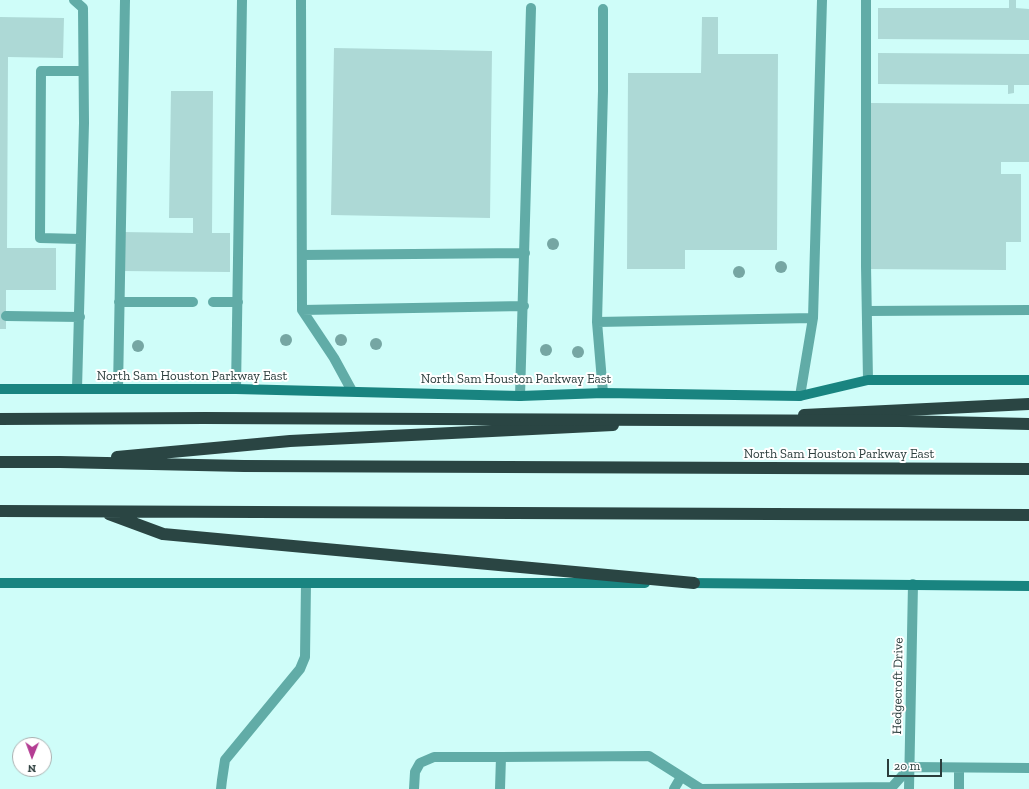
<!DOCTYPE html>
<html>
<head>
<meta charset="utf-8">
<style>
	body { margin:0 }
	#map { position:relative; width:1029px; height:789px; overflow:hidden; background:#cffdf9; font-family:"Zilla Slab",serif }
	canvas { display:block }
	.north { position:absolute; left:12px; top:737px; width:40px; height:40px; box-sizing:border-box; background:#fff; border:1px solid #aab1b1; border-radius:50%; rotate:181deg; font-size:11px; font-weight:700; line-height:16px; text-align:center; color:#2b3d3c }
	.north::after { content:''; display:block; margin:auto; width:14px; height:18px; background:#b43d93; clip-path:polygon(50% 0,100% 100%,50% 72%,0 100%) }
	.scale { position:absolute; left:887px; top:759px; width:55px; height:18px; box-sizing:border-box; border:2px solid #2b3d3c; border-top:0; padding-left:5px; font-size:12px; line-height:14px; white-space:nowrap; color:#2b3d3c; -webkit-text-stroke:3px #fff; paint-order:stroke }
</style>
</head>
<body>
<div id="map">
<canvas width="1029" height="789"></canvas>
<div class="north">N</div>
<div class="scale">20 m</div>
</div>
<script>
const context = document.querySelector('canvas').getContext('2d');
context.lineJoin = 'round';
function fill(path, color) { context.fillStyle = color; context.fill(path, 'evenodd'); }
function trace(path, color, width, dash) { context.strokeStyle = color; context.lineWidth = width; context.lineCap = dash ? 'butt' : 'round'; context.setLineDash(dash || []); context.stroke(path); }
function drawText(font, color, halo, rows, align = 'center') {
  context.font = font + ' "Zilla Slab",serif'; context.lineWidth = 4; context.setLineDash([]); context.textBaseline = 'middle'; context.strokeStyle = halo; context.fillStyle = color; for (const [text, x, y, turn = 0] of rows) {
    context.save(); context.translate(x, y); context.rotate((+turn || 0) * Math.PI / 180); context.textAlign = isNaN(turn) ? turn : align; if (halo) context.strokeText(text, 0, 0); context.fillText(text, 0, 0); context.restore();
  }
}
fill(new Path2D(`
	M1009 0H1016V8L1029 9V40L878 39V8H1009Z
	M0 17 64 18 63 58 8 57 7 248H56V290H6V329H0Z
	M702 17H718V54H778L777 250H685V269H627L628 73H701Z
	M334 48 492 51 490 218 331 215Z
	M878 53 1029 54V85H1014V93L1008 94V85L878 84Z
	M171 91H213L212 233H230V272L121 271V232L193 233V218H169Z
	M869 103 1029 104V162H1001V174H1021V242H1006V270L868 269Z`), '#add9d6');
trace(new Path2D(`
	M74 0 83 8 84 123 77 389
	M301 0 302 310 334 358 352 391
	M866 0V266L868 380
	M81 239 40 238 41 71H83
	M302 255 525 253
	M119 302H193
	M213 302H238
	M302 310 524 306
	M867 311 1029 310
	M6 316 80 317
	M597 322 813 318
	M118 389 125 0
	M236 389 242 0
	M603 393 597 322 603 91V9
	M520 396 531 8
	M800 396 813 318 822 0
	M221 789 222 780 225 760 300 669 305 657 306 583
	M414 789 415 772 420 763 434 757H501
	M500 789 501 757 649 756 701 789 892 787 910 767 1029 768
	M674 789 681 777
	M959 789V768`), '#61aca7', 10);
trace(new Path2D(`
	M909 789 913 584`), '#61aca7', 10);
trace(new Path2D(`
	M0 389H236L520 396 603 393 800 396 868 380H1029
	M0 583H645
	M687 583 1029 586`), '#198480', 10);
trace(new Path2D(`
	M804 415 1029 404
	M117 457 290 441 613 425
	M0 462H60L244 466 1029 469
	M0 511 1029 515
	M109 514 163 534 694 583`), '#2a4543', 12);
trace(new Path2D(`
	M0 419 205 418 900 421 1029 424`), '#2a4543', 12);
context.fillStyle = '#76a6a3';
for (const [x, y] of [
	[553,244],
	[781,267],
	[739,272],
	[286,340],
	[341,340],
	[376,344],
	[138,346],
	[546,350],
	[578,352]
]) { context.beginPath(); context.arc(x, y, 6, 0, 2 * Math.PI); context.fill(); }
drawText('13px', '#2b3d3c', '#fff', [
	["North Sam Houston Parkway East",192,376],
	["North Sam Houston Parkway East",516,379],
	["North Sam Houston Parkway East",839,454],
	["Hedgecroft Drive",898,686,-89]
]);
</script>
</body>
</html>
